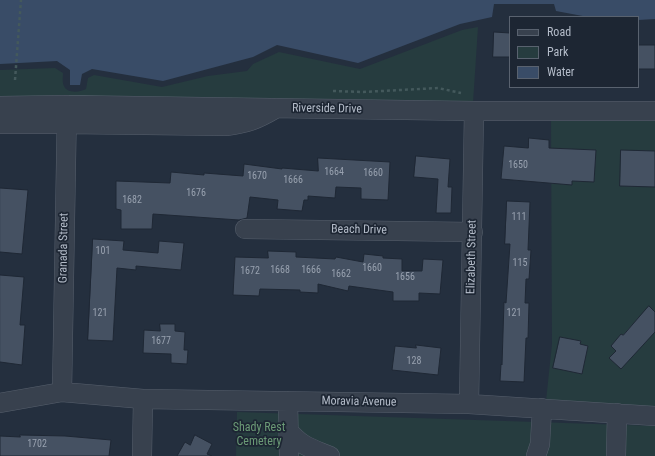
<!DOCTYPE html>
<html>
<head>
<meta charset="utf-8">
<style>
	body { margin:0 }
	#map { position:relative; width:655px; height:456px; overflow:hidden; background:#242f3e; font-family:"Roboto Condensed",sans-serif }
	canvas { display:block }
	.legend { position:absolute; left:509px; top:16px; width:130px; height:72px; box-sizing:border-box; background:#1d2633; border:1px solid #59626f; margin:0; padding:5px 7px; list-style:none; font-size:12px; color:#b4bcc9 }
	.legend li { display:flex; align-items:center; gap:8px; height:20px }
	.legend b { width:20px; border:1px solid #59626f }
</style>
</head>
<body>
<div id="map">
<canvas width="655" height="456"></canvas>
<ul class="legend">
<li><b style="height:5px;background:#38414e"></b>Road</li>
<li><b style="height:11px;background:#263c3f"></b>Park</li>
<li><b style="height:11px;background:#394c67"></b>Water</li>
</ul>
</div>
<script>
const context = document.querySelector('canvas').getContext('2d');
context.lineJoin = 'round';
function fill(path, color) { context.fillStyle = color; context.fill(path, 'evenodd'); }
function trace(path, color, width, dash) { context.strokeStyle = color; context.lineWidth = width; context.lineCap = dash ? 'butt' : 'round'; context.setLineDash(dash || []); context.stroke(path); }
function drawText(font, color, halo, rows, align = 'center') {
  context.font = font + ' "Roboto Condensed",sans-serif'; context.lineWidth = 3.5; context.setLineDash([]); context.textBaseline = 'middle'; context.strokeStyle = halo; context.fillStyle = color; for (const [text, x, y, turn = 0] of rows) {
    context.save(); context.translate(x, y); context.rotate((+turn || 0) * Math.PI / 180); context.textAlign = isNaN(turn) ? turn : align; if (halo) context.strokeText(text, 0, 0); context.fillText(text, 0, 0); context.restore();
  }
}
fill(new Path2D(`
	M478 27 473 103 279 101 277 98 272 101 0 98V70L55 68 63 73C63 77 62 83 64 86 67 94 81 92 86 89L88 78 94 75 162 87 208 76 247 71 253 64 279 52 360 69 462 30Z
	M551 118 655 119V408L546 401 552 344Z
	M237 412 655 426V456H236Z`), '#263c3f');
fill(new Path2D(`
	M0 0H655V19L638 20V17H588L556 11 554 4H494L492 17 460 24 358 63 277 45 253 57 163 81 92 69 82 74 80 85H70V70L57 61 0 64Z`), '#394c67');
const building = new Path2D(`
	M494 32 510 33V57H493Z
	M638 45H655V69H638Z
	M529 138 549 140V148L596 150 594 182 572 181V185L501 179 504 146 528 148Z
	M621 150 655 151V187L620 186Z
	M416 156 450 159 448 187H452L451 213H436L438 179 414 177Z
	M318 158 390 162 388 200 361 199V188L336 187 335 198 308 196V200H304L302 211 277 209 278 200 250 197 247 218 239 220 153 214 152 229H121V210L116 209V181L170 183 171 172 204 175V173L243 176 244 164 282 169V168L318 171Z
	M0 188 28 190 22 254 0 252Z
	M507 201 530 202 528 250H531L529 279H526L525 303H529L528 338H526L524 382 500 381 501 364 502 365 504 302 506 303 510 244H505Z
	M93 239 124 241 123 250 158 253 159 241 184 243 181 270 136 266V270L117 268 113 341 88 340Z
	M268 251 296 252V257L335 259 336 257 363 262 364 254 383 256V258L402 259V271H422L423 259 443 260 440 294 419 293V301H393V292L349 286 348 291 318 284V293L300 292V290L260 289 259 296 233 295 235 257 268 258Z
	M0 275 24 277 20 325H25L22 365 0 362Z
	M649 306 655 312V332L621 369 609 358 616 351 611 346 621 334 623 335Z
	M160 324H175V331L185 332 184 350H188L187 364 171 363V354L143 353 144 330 160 331Z
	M560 337 581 341 580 344 588 346 582 374 553 368Z
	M416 345 441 348 438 375 392 370 395 346 416 348Z
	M20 435 65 436 111 440 109 456H0V436L20 437Z
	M195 435 212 444 207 454 212 456H177L185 442 190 445Z`);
fill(building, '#455162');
trace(building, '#1f2835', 1);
const minor = new Path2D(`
	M0 106 67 105 474 111H655
	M0 124H66L226 126C248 123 256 120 275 109
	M245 229 473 232
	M62 392 67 105
	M288 401 289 456
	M0 403 62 392 143 399 469 404 655 416
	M469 404 474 111
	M288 430C302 447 311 448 330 456
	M142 456 143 399
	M536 456 540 444 542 408
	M616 456 617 413`);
trace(minor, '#565f6c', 20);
trace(new Path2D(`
	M15 80 21 0
	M333 91 363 92 438 88 461 93`), '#44595c', 2.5, [3, 3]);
trace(minor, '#38414e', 19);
drawText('10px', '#98a1af', null, [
	["1650",518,165],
	["1664",334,172],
	["1660",373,173],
	["1670",257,176],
	["1666",293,180],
	["1676",196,193],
	["1682",132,200],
	["111",519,217],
	["101",103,251],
	["115",520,263],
	["1660",372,268],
	["1668",280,270],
	["1666",311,270],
	["1672",250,271],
	["1662",341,274],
	["1656",405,277],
	["121",100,313],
	["121",514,313],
	["1677",161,341],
	["128",414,361],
	["1702",37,444]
]);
drawText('12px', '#b4bcc9', '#1d2633', [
	["Riverside Drive",327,109,1],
	["Beach Drive",359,230,1],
	["Granada Street",64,248,-89],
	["Elizabeth Street",472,257,-89],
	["Moravia Avenue",359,402,1]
]);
drawText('12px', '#6b9a76', '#1d2633', [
	["Shady Rest",259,428],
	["Cemetery",259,442]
]);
</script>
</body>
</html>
